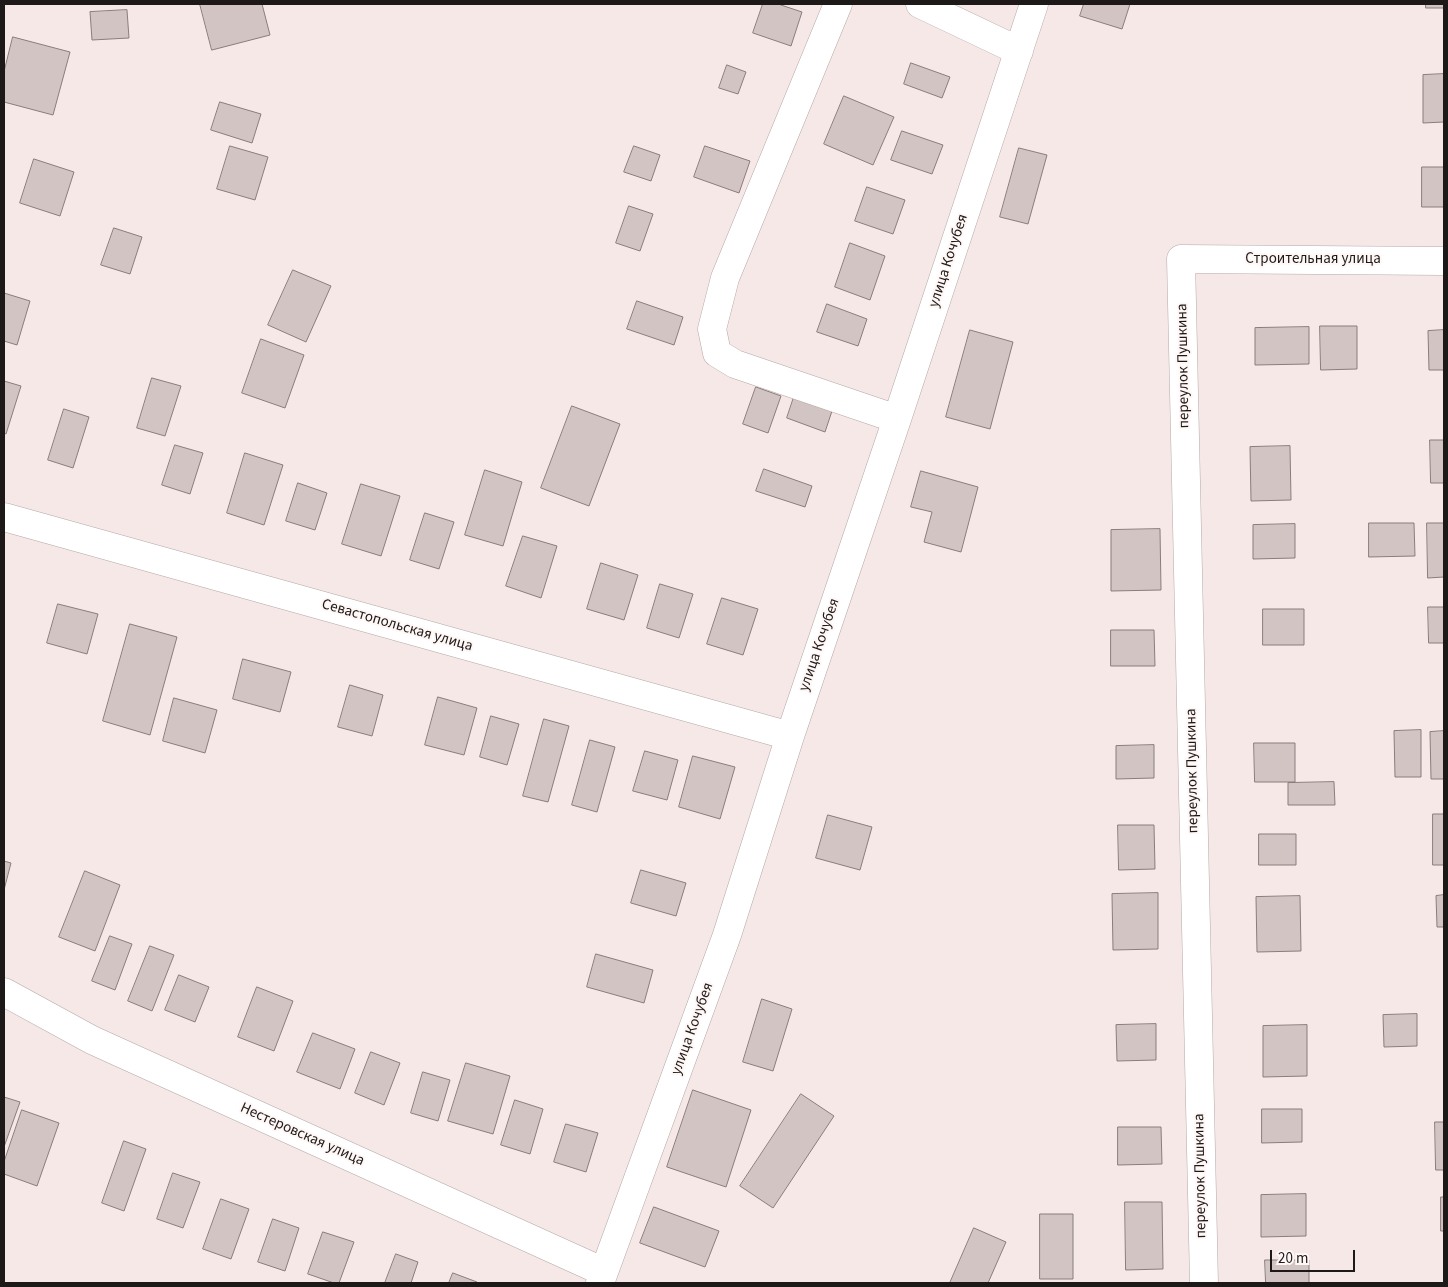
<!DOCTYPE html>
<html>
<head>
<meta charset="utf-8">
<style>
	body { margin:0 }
	#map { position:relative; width:1448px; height:1287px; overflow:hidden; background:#f5e8e7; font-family:"Source Sans 3",sans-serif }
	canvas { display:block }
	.frame { position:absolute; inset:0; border:5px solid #1e1919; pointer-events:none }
	.scale { position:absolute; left:1270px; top:1250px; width:85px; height:22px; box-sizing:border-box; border:2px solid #1e1919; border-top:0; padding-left:6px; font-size:15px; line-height:18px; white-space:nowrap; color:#1e1919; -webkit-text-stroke:4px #fff7f6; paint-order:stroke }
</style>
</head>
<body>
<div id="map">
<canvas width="1448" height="1287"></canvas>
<div class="frame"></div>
<div class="scale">20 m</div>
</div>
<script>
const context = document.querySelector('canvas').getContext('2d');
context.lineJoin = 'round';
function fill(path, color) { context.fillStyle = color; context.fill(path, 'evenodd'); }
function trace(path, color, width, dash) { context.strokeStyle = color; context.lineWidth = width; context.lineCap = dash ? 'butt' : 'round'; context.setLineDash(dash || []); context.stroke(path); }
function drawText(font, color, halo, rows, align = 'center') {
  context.font = font + ' "Source Sans 3",sans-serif'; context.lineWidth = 4; context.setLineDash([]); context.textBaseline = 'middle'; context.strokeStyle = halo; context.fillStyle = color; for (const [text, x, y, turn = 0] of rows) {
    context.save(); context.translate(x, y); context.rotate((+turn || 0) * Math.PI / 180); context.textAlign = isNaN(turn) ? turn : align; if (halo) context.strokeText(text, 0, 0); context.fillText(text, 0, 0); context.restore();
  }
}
const building = new Path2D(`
	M200 4H262L270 35 212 50Z
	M763 4H778L802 12 791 46 753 33Z
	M1084 4H1130L1122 29 1080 16Z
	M1426 4H1444V8H1426Z
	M127 10 129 38 92 40 90 12Z
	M13 37 70 52 53 115 4 102V72Z
	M911 63 950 77 942 98 904 84Z
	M727 65 746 72 738 94 719 88Z
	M1444 74V122L1423 123V75Z
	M844 96 894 117 873 165 824 144Z
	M220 102 261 114 252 143 211 130Z
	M902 131 943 145 932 174 891 160Z
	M230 146 268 157 255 200 217 189Z
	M634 146 660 155 651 181 624 172Z
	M705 146 750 161 739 193 694 177Z
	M1019 148 1047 155 1028 224 1000 217Z
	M34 159 74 172 60 216 20 203Z
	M1422 167H1444V207H1422Z
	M867 187 905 200 893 234 855 221Z
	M629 206 653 214 640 251 616 243Z
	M114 228 142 237 130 274 101 265Z
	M850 243 885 256 870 300 835 287Z
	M293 270 331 286 306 342 268 325Z
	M4 293 30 301 17 345 4 341Z
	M637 301 683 317 674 345 627 329Z
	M827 304 867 319 858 346 817 332Z
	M1320 326H1357V369L1321 370Z
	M1309 327V364L1255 365V328Z
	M970 330 1013 342 990 429 946 417Z
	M1444 330V370H1429L1428 331Z
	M261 339 304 355 285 408 242 393Z
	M152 378 181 386 165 436 137 428Z
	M4 381 21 386 6 434 4 433Z
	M756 387 781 396 768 433 743 424Z
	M795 394 833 408 825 432 787 418Z
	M572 406 620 424 589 506 541 488Z
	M64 409 89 417 73 468 48 460Z
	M1430 440H1444V483H1431Z
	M175 445 203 453 190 494 162 485Z
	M1290 446 1291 500 1251 501 1250 447Z
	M245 453 283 465 264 525 227 513Z
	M764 469 812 486 805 507 756 491Z
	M485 470 522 482 503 546 465 535Z
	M921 471 978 487 961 552 924 542 932 512 911 507Z
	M298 483 327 493 315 530 286 521Z
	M361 484 400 496 381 556 342 544Z
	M425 513 454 522 439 569 410 560Z
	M1369 523H1414L1415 556 1369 557Z
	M1427 523H1444V577L1428 578Z
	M1295 524V558L1253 559V525Z
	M1160 529 1161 590 1111 591V530Z
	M523 536 557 546 541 598 506 586Z
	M601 563 638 575 624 620 587 609Z
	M660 584 693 594 679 638 647 628Z
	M722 598 758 609 743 655 707 644Z
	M58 604 98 614 87 654 47 643Z
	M1428 607H1444V643H1429Z
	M1263 609H1304V645H1263Z
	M130 624 177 637 150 735 103 721Z
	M1111 630H1154L1155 666H1111Z
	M243 659 291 672 280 712 233 699Z
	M350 685 383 695 372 736 338 727Z
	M438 697 477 708 464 755 425 745Z
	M174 698 217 710 205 753 163 741Z
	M491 716 519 724 507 765 480 757Z
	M544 719 569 726 548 802 523 796Z
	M1421 730V777H1395L1394 731Z
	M1444 731V779H1431L1430 732Z
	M590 740 615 747 597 812 572 805Z
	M1254 743H1295V782H1255Z
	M1154 745V778L1116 779V746Z
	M645 751 678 760 667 800 633 791Z
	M693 756 735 767 720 819 679 807Z
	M1334 782 1335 805H1288V783Z
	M1433 814H1444V865H1433Z
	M828 815 872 827 860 870 816 858Z
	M1118 825H1154L1155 869 1119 870Z
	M1259 834H1296V865H1259Z
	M4 861 11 863 4 890Z
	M641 870 686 883 676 916 631 903Z
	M85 871 120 885 95 951 59 937Z
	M1158 893V949L1113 950 1112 894Z
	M1444 895V927H1437L1436 896Z
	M1300 896 1301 951 1257 952 1256 897Z
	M110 936 132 944 115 990 92 981Z
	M150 946 174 955 152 1011 128 1001Z
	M596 954 653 970 644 1003 587 987Z
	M179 975 209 987 195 1022 165 1010Z
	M257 987 293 1001 274 1051 238 1037Z
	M762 999 792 1009 773 1071 743 1062Z
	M1417 1014V1046L1384 1047 1383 1015Z
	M1156 1024V1060L1117 1061 1116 1025Z
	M1307 1025V1076L1263 1077V1026Z
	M313 1033 355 1049 340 1089 297 1072Z
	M371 1052 400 1063 384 1105 355 1093Z
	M466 1063 510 1076 493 1134 448 1121Z
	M423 1072 450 1080 438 1121 411 1113Z
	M693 1090 751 1110 726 1187 667 1167Z
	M801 1094 834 1116 773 1208 740 1186Z
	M4 1097 20 1102 4 1147Z
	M515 1100 543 1109 530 1154 501 1145Z
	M1262 1109H1302V1142L1262 1143Z
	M22 1110 59 1123 37 1186 4 1174V1162Z
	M1435 1122H1444V1170H1436Z
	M566 1124 598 1133 586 1172 554 1162Z
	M1118 1127H1161L1162 1164 1118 1165Z
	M124 1141 146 1149 124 1211 102 1203Z
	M173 1173 200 1182 183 1228 157 1219Z
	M1306 1194V1236L1261 1237V1195Z
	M1441 1197H1444V1231H1441Z
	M221 1199 249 1209 231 1259 203 1249Z
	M1125 1202H1162L1163 1269 1126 1270Z
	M654 1207 719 1231 705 1267 640 1243Z
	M1040 1214H1073V1279H1040Z
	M273 1219 299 1228 285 1271 258 1262Z
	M974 1228 1006 1242 988 1283H950Z
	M323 1232 354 1242 339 1283H334L308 1274Z
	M396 1254 418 1262 411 1283H385Z
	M1265 1260H1309V1283H1266Z
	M453 1273 477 1282V1283H449Z`);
fill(building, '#d1c4c3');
trace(building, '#897d7c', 1);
const minor = new Path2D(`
	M838 4 725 278 712 329 717 353 735 364 897 419
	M920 4 1019 51
	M4 517 790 736
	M4 992 92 1040 604 1272
	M600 1283 727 935 790 736 897 419 1034 4
	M1204 1283 1181 259 1444 261`);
trace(minor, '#b5a9a8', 29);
trace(minor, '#fff', 28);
drawText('15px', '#1e1919', '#fff7f6', [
	["Строительная улица",1313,260],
	["улица Кочубея",949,261,-72],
	["переулок Пушкина",1184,366,-91],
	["Севастопольская улица",397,626,16],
	["улица Кочубея",820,645,-71],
	["переулок Пушкина",1193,771,-91],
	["улица Кочубея",693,1029,-70],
	["Нестеровская улица",302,1135,24],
	["переулок Пушкина",1201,1176,-91]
]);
</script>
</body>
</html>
